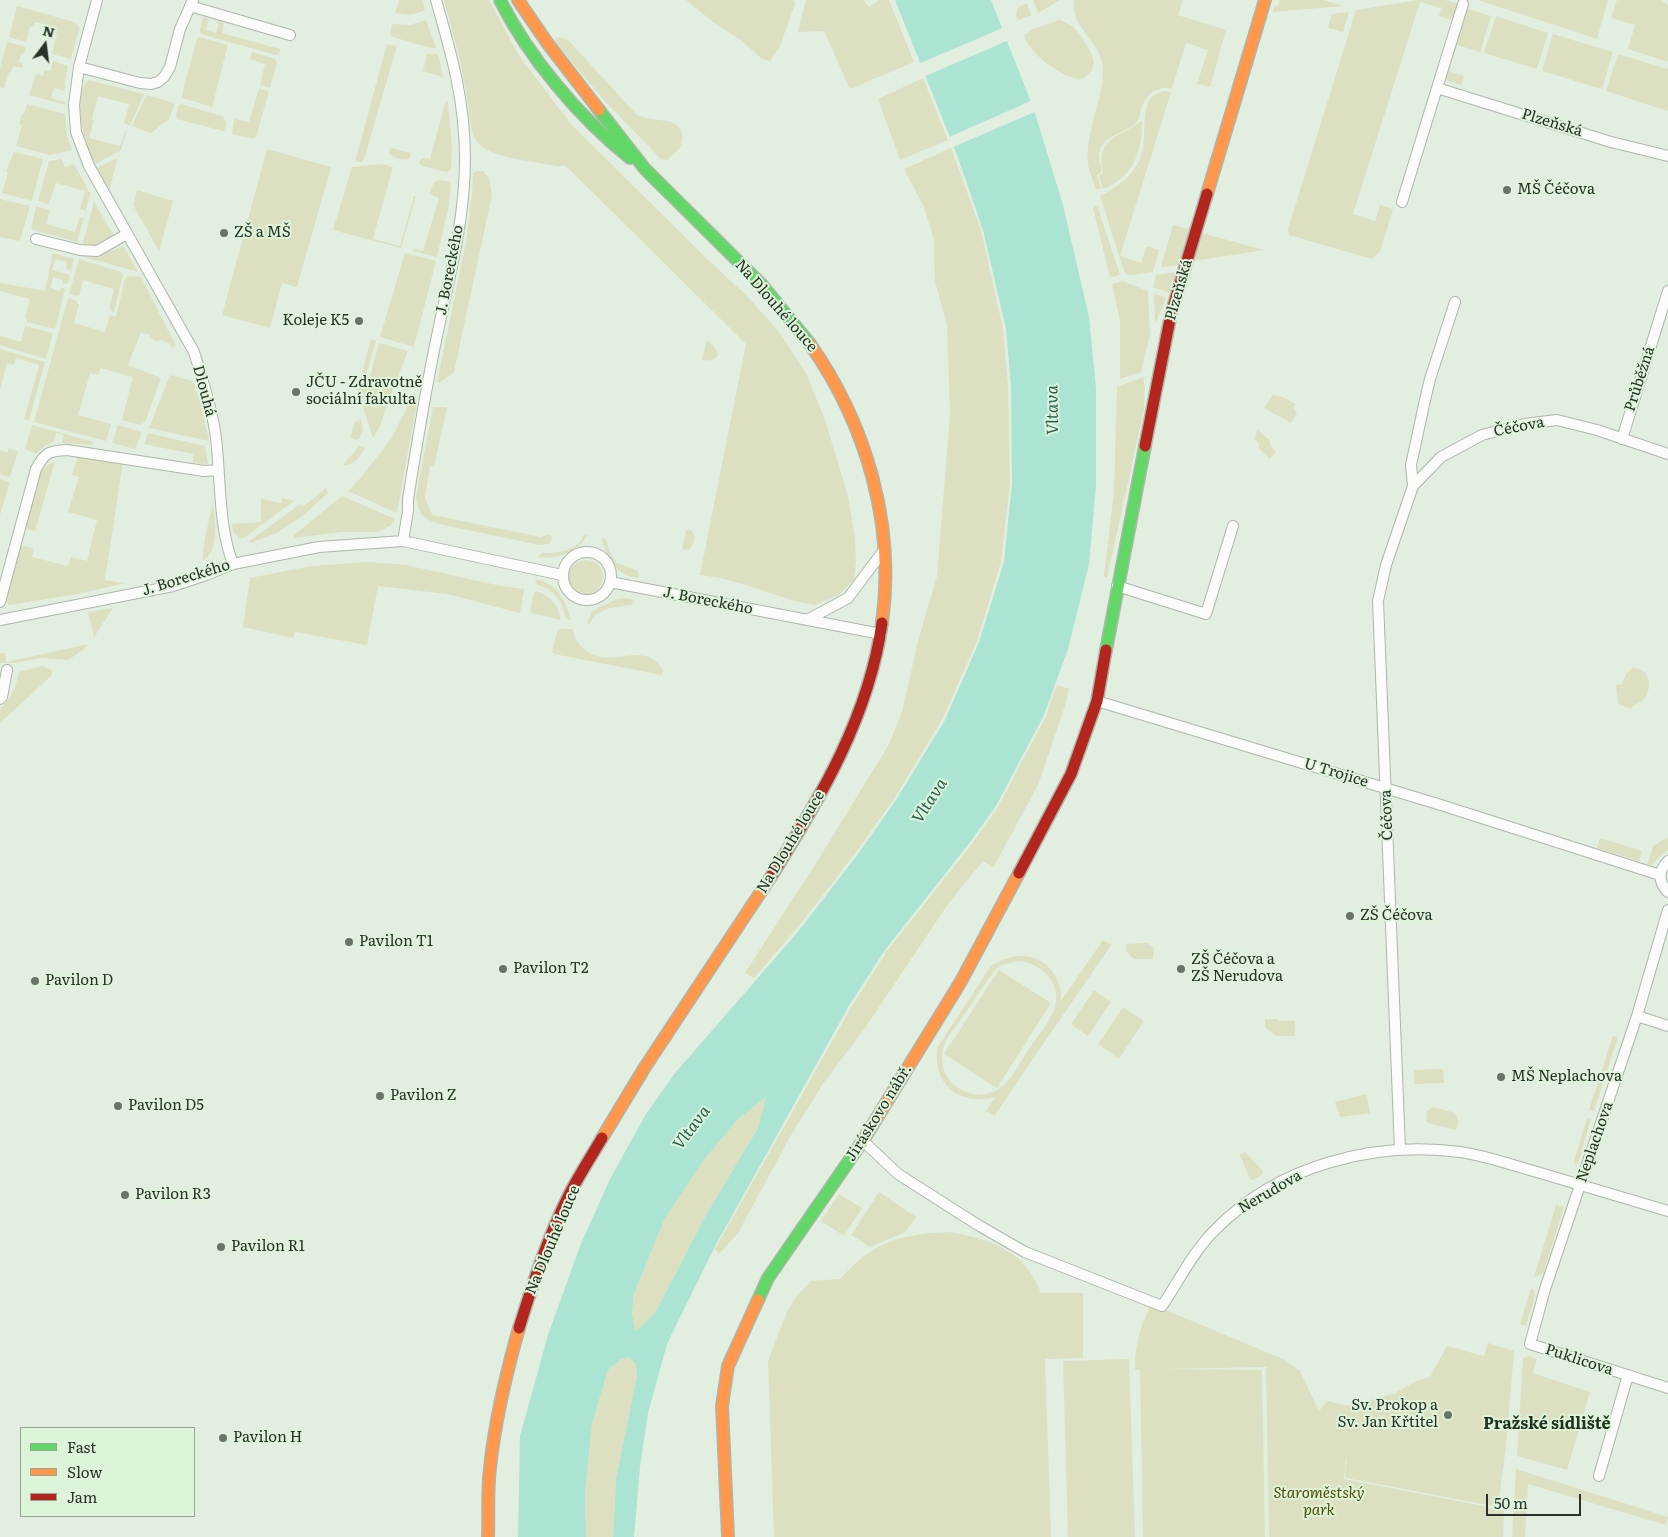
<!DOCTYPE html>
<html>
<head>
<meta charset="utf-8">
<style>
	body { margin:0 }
	#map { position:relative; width:1668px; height:1537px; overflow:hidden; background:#e2eee0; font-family:Literata,serif }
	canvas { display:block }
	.legend { position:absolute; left:20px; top:1427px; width:175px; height:90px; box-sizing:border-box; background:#ddf4da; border:1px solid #95a693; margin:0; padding:6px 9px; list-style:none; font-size:15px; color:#293128 }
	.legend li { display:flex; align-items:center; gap:10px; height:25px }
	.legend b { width:25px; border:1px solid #95a693 }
	.north { position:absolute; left:20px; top:20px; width:50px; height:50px; -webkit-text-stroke:4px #ddf4da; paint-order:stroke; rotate:15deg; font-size:14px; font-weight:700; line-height:20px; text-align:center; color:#293128 }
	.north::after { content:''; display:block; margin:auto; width:18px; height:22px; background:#293128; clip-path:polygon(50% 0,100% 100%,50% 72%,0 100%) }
	.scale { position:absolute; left:1486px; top:1494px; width:95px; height:22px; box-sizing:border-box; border:2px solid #293128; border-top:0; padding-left:6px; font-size:15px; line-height:18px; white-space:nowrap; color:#293128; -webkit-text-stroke:4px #ddf4da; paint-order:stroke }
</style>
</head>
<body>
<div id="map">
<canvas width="1668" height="1537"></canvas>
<ul class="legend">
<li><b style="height:6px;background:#63d668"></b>Fast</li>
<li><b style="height:6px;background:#ff974d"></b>Slow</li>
<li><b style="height:6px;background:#b3261e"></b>Jam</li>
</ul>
<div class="north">N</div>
<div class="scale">50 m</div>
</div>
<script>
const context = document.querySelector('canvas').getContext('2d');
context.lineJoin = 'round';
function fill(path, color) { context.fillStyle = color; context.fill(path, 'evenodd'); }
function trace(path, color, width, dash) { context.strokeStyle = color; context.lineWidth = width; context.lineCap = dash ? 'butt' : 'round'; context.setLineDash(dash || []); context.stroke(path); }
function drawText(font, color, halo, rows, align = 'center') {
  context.font = font + ' Literata,serif'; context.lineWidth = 4; context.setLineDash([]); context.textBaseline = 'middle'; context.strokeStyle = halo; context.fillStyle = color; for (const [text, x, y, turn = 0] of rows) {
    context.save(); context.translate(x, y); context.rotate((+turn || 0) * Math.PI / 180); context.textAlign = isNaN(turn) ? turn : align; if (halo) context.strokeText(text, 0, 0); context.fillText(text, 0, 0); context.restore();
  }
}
fill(new Path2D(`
	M399 0H422L425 9C417 16 405 15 395 13Z
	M444 0H489L518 54 570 123 705 257 747 296 780 333 807 375 825 420 848 496 855 539 856 562 854 580 840 594 815 605 794 601 746 585 720 578 700 575 746 344 566 166H557C538 162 493 158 480 145 471 137 471 124 469 113 465 74 454 37 444 0Z
	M686 0H794L795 4 780 46 770 61 762 59 741 40 713 22Z
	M806 0H863L869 7 879 0H889L914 62 850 89 824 31 798 32Z
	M1033 0H1060L1038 13Z
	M1074 0H1183L1178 15 1226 30 1210 87 1197 84 1208 50 1186 43 1172 88C1156 86 1145 94 1141 110 1139 116 1140 119 1135 124 1125 132 1110 135 1102 145 1097 153 1100 164 1102 172L1097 175 1101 188 1096 190C1094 182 1089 173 1088 164 1085 131 1103 102 1103 69 1103 44 1069 26 1074 0Z
	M1280 0H1323L1343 6 1272 12 1275 5 1278 6Z
	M1419 0H1445L1459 4 1454 21 1439 16 1441 8 1420 2 1353 214 1375 221 1380 205 1393 209 1380 252 1372 259 1289 235 1288 229 1356 10Z
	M1478 0H1608L1597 39Z
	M1617 0H1661L1668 5V62L1628 49 1635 25 1611 18Z
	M1027 3 1031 15 1018 20 1016 16 1018 7Z
	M17 6 74 22 78 25 79 29 71 59 52 54 57 34 54 33 56 27 35 22 33 27H30L26 42 9 37Z
	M1465 8 1491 16 1480 52 1457 45 1449 71 1464 76 1461 85 1443 79Z
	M1349 12 1343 32 1328 28 1332 14Z
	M1496 16 1548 33 1537 69 1484 53Z
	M203 17 209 19 206 30 216 33 219 24 215 23 217 21 224 23 222 33 280 49 279 53 276 55 201 34 200 30Z
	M426 20 436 48H432L392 37 390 33 392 24 410 25Z
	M1059 20C1074 24 1080 33 1087 46 1096 60 1097 69 1082 79 1063 79 1029 54 1024 35L1034 29Z
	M1553 34 1613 52 1602 89 1542 71Z
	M200 37 228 45 212 107 183 98 182 95 197 38Z
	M560 37 569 41 637 115C651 123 678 115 682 134 685 146 675 153 667 160L661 159 602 98 556 43V38Z
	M7 42 26 47 24 54 21 53 19 62 23 64 22 68 13 66 11 72H9L4 88 0 87V68Z
	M387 44 397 46 365 156 362 162H355Z
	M252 52 275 59 277 62 270 88 260 85 265 64 250 59Z
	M427 54H438L443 77 423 71Z
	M1618 54 1668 69V111L1606 91Z
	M53 61 68 66 65 80V91L54 88 51 98 65 102 66 105 29 95 36 74 43 76 44 70 50 71Z
	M923 78 948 140 900 160 878 99Z
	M88 80 144 94 130 126 124 123 129 104 98 96 92 119 94 120 89 138 120 146 126 130H127L121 150 95 164C85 145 70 96 88 80Z
	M259 88 269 91 256 137 253 139 232 134 234 119 249 122Z
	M1163 91 1171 92 1120 256 1141 263 1147 246 1159 250 1153 272 1129 275 1125 274 1100 196C1119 187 1139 171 1143 149 1146 135 1141 105 1153 96 1155 94 1160 92 1163 91Z
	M146 95 175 103 169 119 151 133 132 126Z
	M446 100 448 102 452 148 451 170 447 172 441 171 422 166 419 163 420 160 424 158 430 159Z
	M27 104 65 114 67 136 72 150 50 155 16 146 22 125 19 124 22 113 24 114Z
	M181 104 222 116 226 122 225 129 223 131 177 119 176 115 178 106Z
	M1142 120C1143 150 1133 178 1103 189L1099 175 1103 173C1096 135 1118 140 1142 120Z
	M390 148 411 153 409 159C402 161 395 158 389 154Z
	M951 148 981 230 1003 329 1008 384 1010 483 1001 562 977 641 943 718 894 799 854 855 799 926 754 978 745 973 813 868 888 746 902 712 918 641 937 576 950 414 947 326 935 281 934 240 924 207 904 169Z
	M267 149 331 167 297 287 282 283 270 328 222 315Z
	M14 152 43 159 32 201 2 193 8 172 6 171Z
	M116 158 117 160 110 187 107 188 97 168Z
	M62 159 65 167 74 164 90 193 86 211 80 209 85 191 56 183 49 204 38 201 49 161Z
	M382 164 393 167 373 239 400 246 414 196H416L401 248 333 230 352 167Z
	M477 171H483L489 178 492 195 454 372 439 383 437 382 466 242 472 193 473 173Z
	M439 180 451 182 449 205 437 257 414 251 412 248 423 251 439 198 429 194 434 182Z
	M137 190 173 201 159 251 133 205Z
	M0 199 30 206 20 241 0 237Z
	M94 201 114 236 97 247H82Z
	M1097 205 1120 275 1110 277 1093 208Z
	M36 206 50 210 46 224 75 232 80 217 84 218 77 242 31 229Z
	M1173 225 1189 229 1179 265 1161 267Z
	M1202 233 1264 250 1194 261Z
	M121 247H124L138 272 80 256C97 258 106 253 121 247Z
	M53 253 74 259 71 270 66 269 67 262 55 259 52 270 70 275 68 283 65 284 62 283 63 280 53 277 50 287 59 291 61 288H64L65 290 55 329 27 322V319L25 318 30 299 0 291V283L45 291Z
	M405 253 436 261 414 347 380 337Z
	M79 259 121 272 123 275 114 312 111 311V308H109L114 289 83 280 79 296 69 294Z
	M1176 272 1170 293 1153 287 1156 275Z
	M128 276 141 277 175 344 173 348 170 346 171 344 160 339 158 342 149 338 150 335 141 332 128 365 161 378 145 422 140 425 122 420 133 377 100 368 98 375 90 373 78 415 111 424 106 441 34 422 68 298 77 301V304H79L74 323 105 332 110 315 116 317 125 279Z
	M1123 281 1148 291 1150 335 1141 372 1120 379V321L1112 284Z
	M1154 293 1166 298 1155 324Z
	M25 326 53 333 46 359 0 345V336L21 342Z
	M371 339 376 341 365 378 380 383 376 398 357 392Z
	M707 340 716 349 718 354C715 361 710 361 702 360Z
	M379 343 408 351 395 384 370 376Z
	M0 349 45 362 29 420H24L39 365 16 358 14 365 7 363 0 390Z
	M170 375 193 381 200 401 209 441 149 428Z
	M1143 377 1145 388 1144 409 1107 578 1104 576 1114 491 1117 387Z
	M383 386 393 389 380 426 373 438 362 404 376 408Z
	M415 392 417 402 397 513 348 491 363 475 391 439Z
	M1273 395 1282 397 1296 404 1293 407 1297 414 1291 423 1264 408Z
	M433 407H447L434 467 430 466 425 497 432 515 541 537 550 534 552 538 549 544 539 545 444 525C426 521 418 516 416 497Z
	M361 418 363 431 358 440 350 438 355 421 358 422Z
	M32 425 93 442 92 445 62 443 64 435 56 433 54 441 42 448 36 454 25 449Z
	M118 425 142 432 135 449 112 443Z
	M1257 429 1269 440 1271 446 1276 452 1270 459 1259 449V444L1255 440Z
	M148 433 205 446 208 464 193 463V454L144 444Z
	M359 446 365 447C361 456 354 466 343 465Z
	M9 449 18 451 10 477 0 474V450L7 453Z
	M78 456 123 461 105 580 125 583 78 594 9 605 5 599 17 551 22 546 30 547 34 549 32 557 68 566 71 557 87 561 97 520 68 512 79 477 72 475Z
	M55 461 35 531 26 529 25 525 41 471 49 464Z
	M0 479 10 482 0 515Z
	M326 488 328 493 300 518 276 533 251 543 248 542 299 505 304 506Z
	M342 496 395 519 390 526 377 532H342L293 538 294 535Z
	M283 498 294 501 245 537 240 539 233 532 232 524 261 522V499L281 503Z
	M213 501C214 518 221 552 202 561L205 538Z
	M689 529C697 534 695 543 690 549L682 550 686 530Z
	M584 534H588C579 552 557 560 538 557L542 553C556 554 580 550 584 534Z
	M601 538 606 539 609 551 617 563 638 571 639 578C634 577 628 577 624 574 613 568 604 550 601 538Z
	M569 577a17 17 0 1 1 34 0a17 17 0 1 1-34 0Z
	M367 562 406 565 501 586 524 589 520 613 447 594 378 586 367 645 295 632 293 638 243 627 250 578 311 566Z
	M535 579C558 584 565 599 571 621L566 618C562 602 555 589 537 585Z
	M536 591C550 595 559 606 561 620L532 613 530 610 534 593Z
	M624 598 635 600 632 605 609 608 595 615 589 624H587L592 611 617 599Z
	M113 608 94 637 88 612Z
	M558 629H572C575 635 576 641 581 646 608 675 642 636 663 670L662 675 554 654 552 652Z
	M88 644 83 650 68 660 40 658 15 663H0V653H4L7 662Z
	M42 666 52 670V675L0 723V709C12 698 16 687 19 672Z
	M1632 668C1650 667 1654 688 1643 700 1640 703 1636 704 1633 706L1632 709 1618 704 1616 685 1622 684 1626 674Z
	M1057 685 1069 689 1065 706 1038 785 993 868 983 861 948 904 865 1028 822 1085 790 1137 738 1233 719 1254 715 1249 852 1006 887 951 971 845 998 807 1046 716Z
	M1668 837V850L1659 857 1651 866H1647L1653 846Z
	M1600 838 1642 851 1639 861 1597 848Z
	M1103 940 1111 945 994 1116 986 1111 995 1097C959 1106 933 1085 937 1048L991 966C1015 950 1046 952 1058 982 1061 988 1061 995 1061 1001ZM1018 961C1041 963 1062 982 1055 1007 1052 1019 1034 1041 1027 1052 1019 1064 1011 1081 999 1089 984 1099 963 1095 951 1082 942 1072 940 1058 944 1046 946 1038 953 1030 958 1024 970 1006 982 988 995 970L1001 965Z
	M1147 943 1154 948 1153 959H1134L1126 951V944Z
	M999 970 1051 1003 997 1088 944 1054Z
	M1094 990 1111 1002 1088 1036 1071 1024Z
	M1123 1007 1144 1021 1119 1059 1098 1044Z
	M1265 1019H1278L1279 1021H1295V1036H1276L1265 1027Z
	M1613 1036 1618 1037 1594 1111 1589 1110Z
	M1443 1069 1444 1083 1414 1084V1070Z
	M1366 1094 1370 1113 1340 1117 1335 1102Z
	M767 1096 758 1128 706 1215 655 1313 635 1332 632 1313 634 1294 665 1218 703 1161 737 1120Z
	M1433 1107 1452 1112 1458 1117V1125L1456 1130 1428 1123 1426 1121 1427 1111Z
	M1587 1118 1591 1119 1578 1163 1575 1165 1574 1161Z
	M1245 1152 1263 1171V1174L1253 1180 1250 1179 1240 1155Z
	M879 1192 916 1217 905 1232 870 1247 851 1235Z
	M839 1194 862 1208 844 1236 821 1221Z
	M1556 1205 1564 1207 1543 1274 1534 1277Z
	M950 1232C981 1238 1011 1245 1030 1272 1035 1279 1038 1286 1041 1293H1083V1358L1045 1359 1051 1537H774L768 1361 787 1312 795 1298 811 1281 840 1279C874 1241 901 1234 950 1232Z
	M1531 1288 1534 1290 1535 1296 1526 1326 1520 1324Z
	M1156 1306 1285 1360 1300 1371 1319 1411 1327 1401 1350 1406 1395 1393 1416 1381 1430 1377 1447 1346 1484 1356 1488 1343 1514 1351 1506 1446 1498 1507 1346 1478 1345 1476 1347 1459H1346L1344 1479 1504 1510 1503 1537H1269L1266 1367 1164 1369 1262 1370 1265 1537H1143L1140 1370H1135C1135 1346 1139 1329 1150 1307Z
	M1529 1356 1537 1359 1533 1373 1590 1392 1567 1470 1517 1456 1523 1358Z
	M629 1357 636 1364 637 1376 616 1479 613 1537H586L585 1493 592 1424 608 1370 620 1360Z
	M1129 1359 1135 1537H1068L1063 1361Z
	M1516 1469 1668 1517 1666 1525 1528 1484 1525 1537H1512Z`), '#dce0c0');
fill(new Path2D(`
	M895 0H991L1034 110 1063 205 1089 317 1096 388V486L1089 564 1068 649 1044 715 996 806 971 841 885 950 850 1004 714 1248 667 1344 648 1413 640 1467 634 1537H613L616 1479 637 1376 636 1364 629 1357 620 1360 608 1370 592 1424 585 1493 586 1537H518L520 1436 548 1335 580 1246 610 1179 646 1114 675 1073 797 933 858 854 896 800 945 720 979 642 1004 562 1012 483 1011 386 1006 329 983 230 957 155ZM766 1097 758 1128 706 1215 655 1313 635 1332 632 1313 634 1294 665 1218 703 1161 737 1120Z`), '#abe4d3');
fill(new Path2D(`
	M1005 27 1009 40 923 77 918 64Z
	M1033 100 1037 111 951 148 947 138Z`), '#e2eee0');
const street = new Path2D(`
	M97 0 79 67 74 105 76 132 89 166 194 352C202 377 213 412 216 438 221 480 218 524 233 564
	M190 6 290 35
	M79 67 140 83 151 84 158 82 164 77 170 67 180 29 193 0
	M1437 88 1463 4
	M1402 202 1437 88 1611 142 1668 156
	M36 239 80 250 97 251 127 234
	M1622 439 1668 291
	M1413 486 1411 465 1425 400 1430 379 1455 302
	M403 541 408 511V499C417 443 426 387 438 331 450 275 465 218 465 159 465 101 452 56 436 0
	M563 576a24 24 0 1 1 48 0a24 24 0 1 1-48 0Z
	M610 582 881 634
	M1117 586 1206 614 1233 526
	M0 602 36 469C45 452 49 451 67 450L204 471 218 470
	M0 620 173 586 206 575 233 564 319 547 403 541 562 575
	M807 620 848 598 884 550
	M0 699 2 697 7 670
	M1097 701 1441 805 1660 875
	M1668 861C1658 871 1658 882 1668 892
	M1668 910 1637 1016 1545 1289 1530 1344 1668 1388
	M1637 1016 1668 1026
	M863 1141 898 1174 978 1225 1025 1252 1162 1306C1179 1281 1194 1250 1216 1229 1279 1165 1374 1141 1460 1152 1487 1156 1512 1165 1537 1172 1581 1185 1625 1198 1668 1211
	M1400 1150 1378 601 1386 565 1413 486 1441 457 1482 435 1524 424 1557 420 1597 430 1668 454
	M1599 1476 1628 1375`);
const fast = new Path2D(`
	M500 0C529 58 580 118 630 158
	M599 110 645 169 762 285 810 344
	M1106 650 1145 446
	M758 1300 768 1278 862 1142`);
const slow = new Path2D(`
	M518 0 548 44 599 110
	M1207 194 1265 0
	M810 344C866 424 896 525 882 623
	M602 1138 645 1067 772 875
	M862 1142 960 983 1019 873
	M488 1537C489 1514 487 1491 490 1468 495 1420 506 1374 519 1328
	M728 1537 722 1406 728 1366 758 1300`);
const jam = new Path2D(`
	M1145 446 1171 314 1207 194
	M1019 873 1071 774 1097 701 1106 650
	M772 875C821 797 869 716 882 623
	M519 1328C533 1283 548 1237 569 1195 579 1175 591 1157 602 1138`);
trace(street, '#adb6ab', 12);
trace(fast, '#adb6ab', 14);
trace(slow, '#adb6ab', 14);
trace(jam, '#adb6ab', 14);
trace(street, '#fbfcfa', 10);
trace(fast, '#63d668', 11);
trace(slow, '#ff974d', 11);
trace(jam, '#b3261e', 11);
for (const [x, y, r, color] of [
	[1507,190,5,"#6a7368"],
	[224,233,5,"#6a7368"],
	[359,321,5,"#6a7368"],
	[296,392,5,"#6a7368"],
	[1350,916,5,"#6a7368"],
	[349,942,5,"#6a7368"],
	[503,969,5,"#6a7368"],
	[1181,969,5,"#6a7368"],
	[35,981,5,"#6a7368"],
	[1501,1077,5,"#6a7368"],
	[380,1096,5,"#6a7368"],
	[118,1106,5,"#6a7368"],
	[125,1195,5,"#6a7368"],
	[221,1247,5,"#6a7368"],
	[1448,1415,5,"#6a7368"],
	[223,1438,5,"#6a7368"]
]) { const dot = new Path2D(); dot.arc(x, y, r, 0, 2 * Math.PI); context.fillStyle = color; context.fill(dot); trace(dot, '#ddf4da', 2); }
drawText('15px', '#293128', '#ddf4da', [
	["Plzeňská",1552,123,17],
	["J. Boreckého",450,270,-79],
	["Plzeňská",1179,290,-74],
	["Na Dlouhé louce",776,306,49],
	["Průběžná",1640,379,-72],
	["Dlouhá",204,391,75],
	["Čéčova",1519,427,-11],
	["J. Boreckého",186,578,-17],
	["J. Boreckého",708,601,11],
	["U Trojice",1336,773,17],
	["Čéčova",1387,815,-92],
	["Na Dlouhé louce",791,842,-59],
	["Jiráskovo nábř.",879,1113,-58],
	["Neplachova",1595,1142,-71],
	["Nerudova",1270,1192,-30],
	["Na Dlouhé louce",553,1240,-67],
	["Puklicova",1579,1360,18]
]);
drawText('15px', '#293128', '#ddf4da', [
	["MŠ Čéčova",1517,190],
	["ZŠ a MŠ",234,233],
	["Koleje K5",349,321,"right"],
	["JČU - Zdravotně",306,383],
	["sociální fakulta",306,400],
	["ZŠ Čéčova",1360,916],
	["Pavilon T1",359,942],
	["ZŠ Čéčova a",1191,960],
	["ZŠ Nerudova",1191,977],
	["Pavilon T2",513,969],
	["Pavilon D",45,981],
	["MŠ Neplachova",1511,1077],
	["Pavilon Z",390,1096],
	["Pavilon D5",128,1106],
	["Pavilon R3",135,1195],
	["Pavilon R1",231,1247],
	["Sv. Prokop a",1438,1406,"right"],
	["Sv. Jan Křtitel",1438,1423,"right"],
	["Pavilon H",233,1438]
], 'left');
drawText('italic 15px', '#544e03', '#ddf4da', [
	["Staroměstský",1319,1494],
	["park",1319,1511]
]);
drawText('italic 16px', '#1e5b50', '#ddf4da', [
	["Vltava",1053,410,-91],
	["Vltava",930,801,-57],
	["Vltava",692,1128,-53]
]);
drawText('bold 16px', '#20311e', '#ddf4da', [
	["Pražské sídliště",1547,1424]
]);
</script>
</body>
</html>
